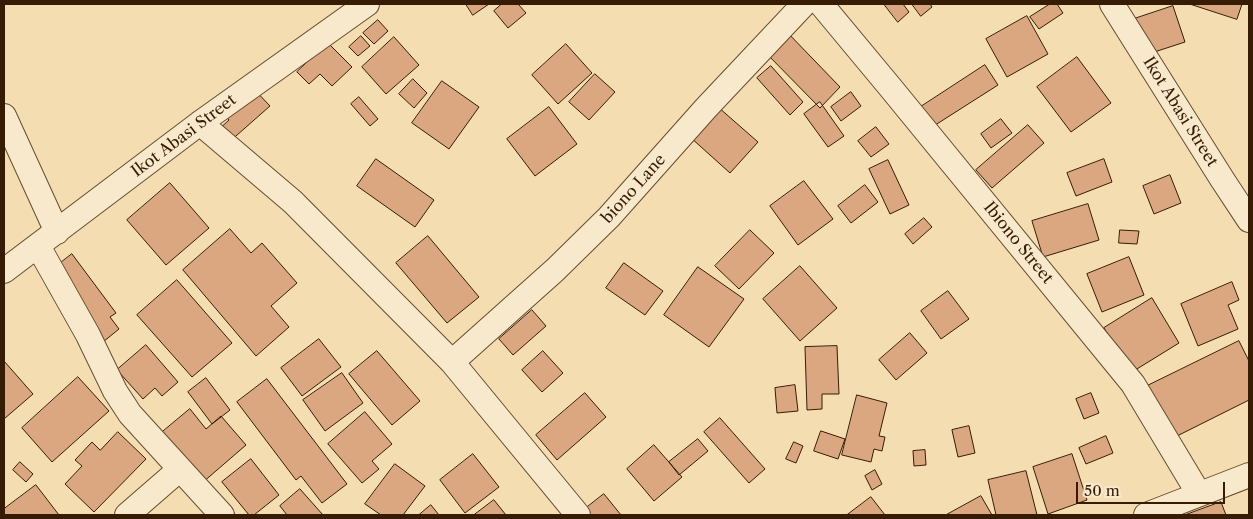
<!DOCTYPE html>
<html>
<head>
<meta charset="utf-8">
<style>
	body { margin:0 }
	#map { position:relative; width:1253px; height:519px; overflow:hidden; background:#f4ddb1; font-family:"Libre Caslon Text",serif }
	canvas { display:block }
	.frame { position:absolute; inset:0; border:5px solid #361c05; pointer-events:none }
	.scale { position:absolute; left:1076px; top:482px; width:149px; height:22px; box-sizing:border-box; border:2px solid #361c05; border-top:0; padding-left:6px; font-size:15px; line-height:18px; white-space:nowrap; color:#361c05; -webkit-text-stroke:4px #f8e9cc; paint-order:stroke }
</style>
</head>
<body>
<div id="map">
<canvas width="1253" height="519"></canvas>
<div class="frame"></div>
<div class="scale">50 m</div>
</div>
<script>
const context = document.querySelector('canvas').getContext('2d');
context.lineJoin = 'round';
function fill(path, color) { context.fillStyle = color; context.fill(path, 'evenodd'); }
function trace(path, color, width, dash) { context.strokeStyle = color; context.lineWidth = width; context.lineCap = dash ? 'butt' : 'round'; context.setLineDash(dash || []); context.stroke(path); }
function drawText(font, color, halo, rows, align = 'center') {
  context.font = font + ' "Libre Caslon Text",serif'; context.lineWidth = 4; context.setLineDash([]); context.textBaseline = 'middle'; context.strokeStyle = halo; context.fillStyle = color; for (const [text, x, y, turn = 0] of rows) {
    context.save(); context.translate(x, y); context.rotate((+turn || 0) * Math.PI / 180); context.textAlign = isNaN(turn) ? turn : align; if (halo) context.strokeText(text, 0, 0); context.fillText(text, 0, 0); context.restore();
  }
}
const building = new Path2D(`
	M466 4H489L473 15Z
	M502 4H518L526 13 508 28 494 11Z
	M884 4H903L909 12 898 22Z
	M912 4H930L932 7 921 16Z
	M1050 4H1057L1063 13 1039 29 1030 17Z
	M1190 4H1242L1237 19Z
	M1173 6 1185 42 1139 57 1128 21Z
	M1027 16 1048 54 1007 77 986 39Z
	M378 20 388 31 374 44 363 33Z
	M785 30 840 87 820 108 764 51Z
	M361 36 370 46 358 56 349 47Z
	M394 37 419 65 386 94 362 67Z
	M328 43 352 67 332 86 320 74 309 84 297 72Z
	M566 44 592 73 558 104 532 75Z
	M1077 57 1111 103 1071 132 1037 87Z
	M985 65 998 85 929 129 916 110Z
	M771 66 803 102 790 115 757 78Z
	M595 74 615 92 589 120 569 102Z
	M413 79 427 93 414 108 399 94Z
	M442 81 479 107 449 149 412 123Z
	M252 87 270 106 228 143 217 131 229 120 223 113Z
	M851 92 861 106 841 121 831 107Z
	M359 97 378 119 370 126 351 104Z
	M820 102 844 136 828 147 804 114Z
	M549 107 577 144 535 176 507 139Z
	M718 107 758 142 730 173 690 137Z
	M1001 119 1012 133 991 148 981 134Z
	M1028 125 1044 143 992 188 976 170Z
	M876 127 889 144 871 157 858 141Z
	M376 159 434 200 415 227 357 186Z
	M1104 159 1112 182 1076 196 1067 173Z
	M888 160 909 205 890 214 869 169Z
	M1170 175 1181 203 1154 214 1143 186Z
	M804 181 833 219 798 245 770 206Z
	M170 183 209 228 166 265 127 220Z
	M865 185 878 202 851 223 838 206Z
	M1088 204 1099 240 1043 257 1032 221Z
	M924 218 932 227 913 244 905 234Z
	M230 229 251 253 262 243 297 283 271 306 289 327 256 356 183 270Z
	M750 230 774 253 739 289 715 266Z
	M1120 230 1139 231 1137 244 1119 243Z
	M428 236 479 297 447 323 396 263Z
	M72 254 116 313 110 317 119 329 103 342 58 265Z
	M1129 257 1144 295 1102 312 1087 274Z
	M624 263 663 291 645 315 606 288Z
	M800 266 837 308 800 341 763 299Z
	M698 267 744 299 709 347 664 315Z
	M177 280 232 343 192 377 137 315Z
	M1232 282 1239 300 1228 305 1238 329 1198 346 1181 304Z
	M948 291 969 319 941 339 921 311Z
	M1152 298 1179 343 1132 372 1104 328Z
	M532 310 546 326 513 355 499 339Z
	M910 333 927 353 896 380 879 360Z
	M319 339 341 367 302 396 281 368Z
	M1239 341 1249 361V400L1163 443 1137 391Z
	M146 345 178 382 162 396 155 388 143 399 117 370Z
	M837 346 839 394H822V409L807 410 805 347Z
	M377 351 420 401 392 425 349 374Z
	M543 351 563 373 542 392 522 370Z
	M4 361 33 394 4 419Z
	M342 373 363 403 325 431 303 400Z
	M78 377 109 411 52 462 22 428Z
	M206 378 230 410 212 424 188 392Z
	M267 379 347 484 322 503 301 476 296 480 237 402Z
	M795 385 798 411 777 413 775 388Z
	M585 393 606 417 557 460 536 435Z
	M1091 393 1099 413 1084 419 1076 399Z
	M857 395 887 403 879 436 885 437 882 451 874 449 871 462 842 455Z
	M190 409 206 429 221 416 246 445 202 483 160 434Z
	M365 412 392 444 372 461 379 469 362 483 328 444Z
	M720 418 765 469 749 483 704 432Z
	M969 426 975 453 958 457 952 430Z
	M821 431 845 439 838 459 814 451Z
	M118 432 146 459 94 512 65 484 82 466 75 460 92 442 100 450Z
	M1106 436 1113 453 1086 464 1079 448Z
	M698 439 708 451 679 475 669 462Z
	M794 442 803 446 796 463 786 459Z
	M654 445 682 477 654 501 627 469Z
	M925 450 926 465 914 466 913 451Z
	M473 454 499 487 465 513 440 480Z
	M1072 454 1087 500 1048 514 1033 467Z
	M251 459 279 495 254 515H249L222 482Z
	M20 462 33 474 26 482 13 470Z
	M395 464 425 486 403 515H381L365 504Z
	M875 470 882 484 872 490 865 476Z
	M1026 471 1037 515H996L988 480Z
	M36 485 59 515H4V509Z
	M300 489 323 515H287L280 506Z
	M604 494 621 515H577Z
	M981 496 992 515H946Z
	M871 497 885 515H847Z
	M494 500 506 515H474Z
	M1221 502 1226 515H1185Z
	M431 505 439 515H419Z`);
fill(building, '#dba780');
trace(building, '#361c05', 1);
const minor = new Path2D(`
	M821 4 890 87 1133 384 1199 494
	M1112 4 1222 179 1249 220
	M4 116 57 232
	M200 123 293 202 452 362 578 515
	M38 246 88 335 115 391 130 414 222 515
	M4 271 200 123 367 4
	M452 362 555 270 609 217 706 108 804 4
	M127 515 180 469
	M1146 515 1249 475`);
trace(minor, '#664c30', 26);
trace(minor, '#f8e9cc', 24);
drawText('16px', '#361c05', '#f8e9cc', [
	["Ikot Abasi Street",1180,112,58],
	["Ikot Abasi Street",184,136,-37],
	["biono Lane",634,189,-48],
	["Ibiono Street",1018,243,51]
]);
</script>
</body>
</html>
